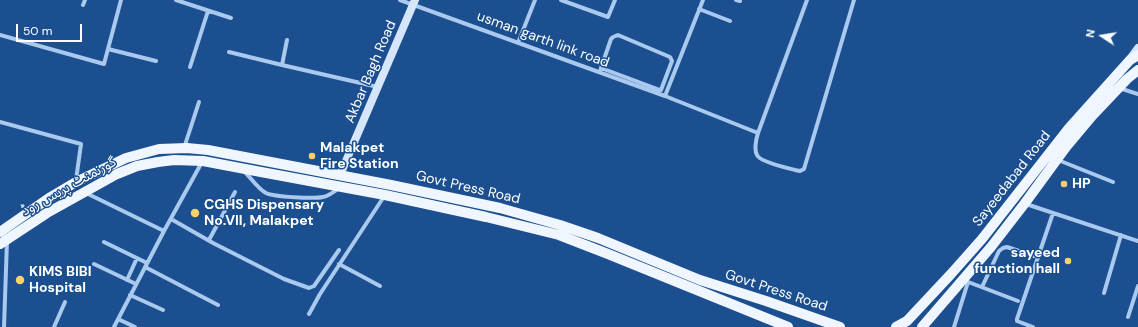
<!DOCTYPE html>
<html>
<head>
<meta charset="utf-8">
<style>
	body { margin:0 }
	#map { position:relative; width:1138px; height:327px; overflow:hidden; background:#1b4f8f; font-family:"DM Sans",sans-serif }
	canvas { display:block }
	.north { position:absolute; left:1082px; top:16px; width:40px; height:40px; -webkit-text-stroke:3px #1b4f8f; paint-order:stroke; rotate:282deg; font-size:11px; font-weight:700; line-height:16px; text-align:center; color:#fff }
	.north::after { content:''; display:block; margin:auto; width:14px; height:18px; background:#fff; clip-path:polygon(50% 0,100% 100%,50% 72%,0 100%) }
	.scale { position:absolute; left:16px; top:24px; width:66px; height:18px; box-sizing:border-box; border:2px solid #fff; border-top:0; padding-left:5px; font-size:12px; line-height:14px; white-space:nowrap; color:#fff; -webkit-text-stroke:3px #1b4f8f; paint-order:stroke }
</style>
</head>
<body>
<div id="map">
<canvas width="1138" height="327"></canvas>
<div class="north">N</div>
<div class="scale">50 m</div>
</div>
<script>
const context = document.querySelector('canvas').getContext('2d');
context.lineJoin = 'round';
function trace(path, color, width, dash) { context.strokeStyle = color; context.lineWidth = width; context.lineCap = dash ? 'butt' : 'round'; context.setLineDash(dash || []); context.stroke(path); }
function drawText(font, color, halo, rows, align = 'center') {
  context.font = font + ' "DM Sans","Noto Sans Arabic",sans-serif'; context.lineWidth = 3; context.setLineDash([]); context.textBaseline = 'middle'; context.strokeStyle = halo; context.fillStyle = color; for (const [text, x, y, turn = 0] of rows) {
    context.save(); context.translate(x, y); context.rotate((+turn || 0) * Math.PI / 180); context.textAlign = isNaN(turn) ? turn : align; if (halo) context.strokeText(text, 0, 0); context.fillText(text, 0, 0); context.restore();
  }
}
trace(new Path2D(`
	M176 0 231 18
	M400 0 665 96 758 133 807 0
	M561 0 608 17 615 0
	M736 0 740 1
	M83 5 85 0
	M699 9 730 21
	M0 35 104 64 121 0
	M518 43 535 0
	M108 49 156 61
	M229 52 282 65 378 87
	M282 65 287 40
	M190 67 208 11
	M600 72 601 68 611 39 613 37 618 35 670 57 672 61 661 90H660L601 68
	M1119 88 1138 94
	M665 96 703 0
	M0 122 81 144 76 180
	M758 133C756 139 754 150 757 155 760 162 787 168 795 170L800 171 804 169 854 0
	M184 148 199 102
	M1058 160 1113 182
	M244 171C251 178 258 189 266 193 274 197 314 199 323 197 329 196 334 192 339 188
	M86 193 164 231
	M1026 204 1138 241
	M171 219 213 243 284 279 309 288 314 286 339 250
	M209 240 235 192
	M104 242 147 263
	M94 264 136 284
	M339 264 380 286
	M145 267 218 305
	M127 280 137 258
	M963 280 1018 301
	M982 287 999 251 1003 248 1007 247 1034 256
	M1104 293 1121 235
	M130 295 163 310
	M309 314 320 294 385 195
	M1128 317 1138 286
	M118 319 135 327
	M4 327 7 241
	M54 327 65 302
	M114 327 164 231 202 162
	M954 327 968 282
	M1033 327 1017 321V319L1053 213`), '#a9c9ee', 4);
trace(new Path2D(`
	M1130 59 1138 48
	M340 175 415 0`), '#d6e6fa', 8);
trace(new Path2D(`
	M0 232 49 198 76 182 126 158 159 149 187 148 208 150 391 185 500 208 560 225 598 238 700 280 766 301 840 327
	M0 244 47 213 117 174 137 166 158 162 174 160 203 161 261 172 385 195 486 217 559 235 608 254 788 327
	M896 327 907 321 951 274 982 239 1069 128 1130 60 1138 55
	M922 327 991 247 1025 203 1066 147 1092 116 1127 79 1138 70`), '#f0f6ff', 10);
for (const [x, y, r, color] of [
	[312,156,4,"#ffd166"],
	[1064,184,4,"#ffd166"],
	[195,213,5,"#ffd166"],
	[1068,261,4,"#ffd166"],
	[20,280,5,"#ffd166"]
]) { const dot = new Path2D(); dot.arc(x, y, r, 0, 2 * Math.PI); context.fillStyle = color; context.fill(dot); trace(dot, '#1b4f8f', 1.5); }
drawText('14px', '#fff', '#1b4f8f', [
	["usman garth link road",543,40,20],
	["Akbar Bagh Road",371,72,-67],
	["Sayeedabad Road",1012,179,-52],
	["گورنمنٹ پریس روڈ",69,187,-29],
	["Govt Press Road",468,188,13],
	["Govt Press Road",776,291,18]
]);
drawText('bold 14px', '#fff', '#1b4f8f', [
	["Malakpet",320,148],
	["Fire Station",320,164],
	["HP",1072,184],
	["CGHS Dispensary",204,205],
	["No.VII, Malakpet",204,221],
	["sayeed",1060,253,"right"],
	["function hall",1060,269,"right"],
	["KIMS BIBI",29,272],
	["Hospital",29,288]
], 'left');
</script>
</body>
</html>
